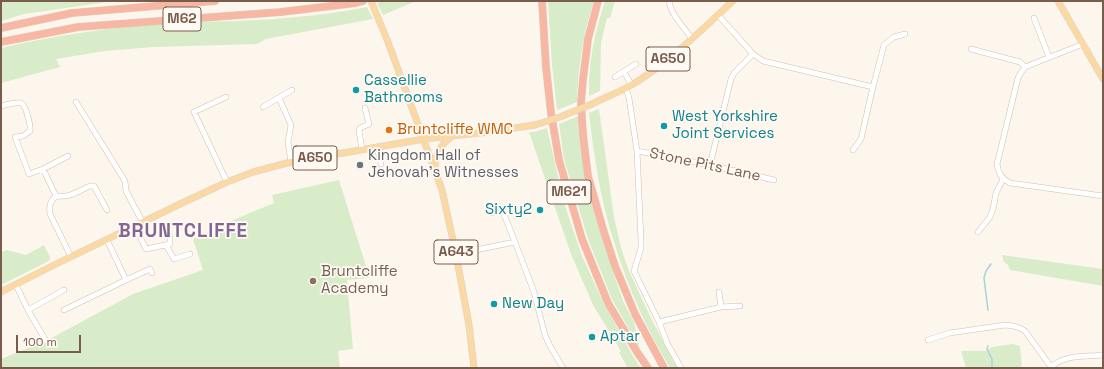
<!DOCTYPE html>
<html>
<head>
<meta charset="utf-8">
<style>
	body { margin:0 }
	#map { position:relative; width:1104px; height:369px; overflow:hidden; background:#fdf6ec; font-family:"Space Grotesk",sans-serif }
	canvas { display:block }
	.frame { position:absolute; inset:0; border:2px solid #7a5c4d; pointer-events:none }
	.scale { position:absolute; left:16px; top:335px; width:65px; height:18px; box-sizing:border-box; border:2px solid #7a5c4d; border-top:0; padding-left:5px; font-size:12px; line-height:14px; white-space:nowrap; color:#7a5c4d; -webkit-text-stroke:3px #fffaf3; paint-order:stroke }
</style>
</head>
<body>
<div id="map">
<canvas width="1104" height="369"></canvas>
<div class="frame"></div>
<div class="scale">100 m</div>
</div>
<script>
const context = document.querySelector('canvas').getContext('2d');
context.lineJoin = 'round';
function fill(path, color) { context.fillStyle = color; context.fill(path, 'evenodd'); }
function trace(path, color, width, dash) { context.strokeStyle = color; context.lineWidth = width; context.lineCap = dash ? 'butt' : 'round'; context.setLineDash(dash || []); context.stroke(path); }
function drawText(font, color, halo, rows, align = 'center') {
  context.font = font + ' "Space Grotesk",sans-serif'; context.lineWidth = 3.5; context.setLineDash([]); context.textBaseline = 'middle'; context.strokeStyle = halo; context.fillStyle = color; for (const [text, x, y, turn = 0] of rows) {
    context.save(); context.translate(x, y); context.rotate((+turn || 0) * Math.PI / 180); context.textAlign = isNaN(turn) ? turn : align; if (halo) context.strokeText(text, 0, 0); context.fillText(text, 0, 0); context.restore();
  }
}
fill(new Path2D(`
	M1 1H114L24 14 1 21Z
	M384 1H416L383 15 377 3Z
	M548 1H594C583 33 578 68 577 102L557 110 552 65Z
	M605 1H615L610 18H607L601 43 600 91 589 96C589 87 589 77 590 68 592 45 598 23 605 1Z
	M367 7 373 19 266 39 257 44 153 47 105 51 56 59 60 67 1 83V48C56 35 113 27 170 23 199 21 229 22 258 20 295 18 331 14 367 7Z
	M599 109 614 217 621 248 629 271 651 318 674 362 678 368H670C647 330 628 288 615 245 601 203 594 158 589 113Z
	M579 116 595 210 608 257 623 301 634 322 640 349 612 299 588 239 564 159 559 124Z
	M547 128 565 206 582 256 603 302 634 358 641 368H628L619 353 621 351 593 305 571 254 529 132H534Z
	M339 180 366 266 368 278 347 280 353 349 338 351 340 368H1V359L46 341 133 294 203 270 193 239 238 218 274 203 272 195Z
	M44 245 50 257 49 261 1 285V252L7 250 26 255Z
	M1002 255 1103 269V286L1010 270 1008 265 1004 262Z
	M1013 344 1020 346 1022 368H966L961 351H986L992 347Z`), '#d8ecc9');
trace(new Path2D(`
	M988 310 984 278 986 271 991 264
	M988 346 987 349 992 359V368`), '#a5d3da', 1.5);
const minor = new Path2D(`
	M669 1C671 15 684 27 692 39
	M718 15 753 54 763 61 873 87 884 45 894 37 905 34
	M1034 18 1049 57
	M1083 44 1025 67 1022 71 1018 78 997 164C999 174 1001 178 1010 183L1103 196
	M971 49 1020 62 1025 67
	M624 72 631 84
	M615 77 636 64
	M626 88 629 98 637 151 641 241V248L634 271 659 322 667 343 681 368
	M226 97 194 112 227 182
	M279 98 291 125 288 142 291 162
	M76 102 125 181 126 191 143 223
	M1 106C5 105 17 102 21 103 26 105 31 126 30 131L23 136 15 137 29 174 43 169 68 156
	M263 107 292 90
	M377 147 381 164
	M362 149 359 131 360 128 369 124 365 108
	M853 150 861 139 873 87
	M637 151 710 165 774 180
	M710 165 731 79 734 73 753 54
	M43 169 56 196
	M56 196C50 201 49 206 50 214L71 257
	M56 196C70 198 78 191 90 186H94L107 210
	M492 213 498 211 503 212 515 242
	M135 227 146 249 170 244V238L164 226
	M978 232 990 217 993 209 996 193 1003 179
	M107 240 126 280 150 269 152 273
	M166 245 174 259 190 254
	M456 254 515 242 534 292 545 335 550 346 563 368
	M16 285 28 310 46 341
	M719 292 721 307
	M28 310 64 290
	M64 310 126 280
	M659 322 721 307 740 306
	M928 340 950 333 1005 325C1013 326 1018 326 1025 331L1051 367
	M1050 368C1064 354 1085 357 1103 355`);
const major = new Path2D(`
	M371 1 388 42 442 190 456 254 469 325 474 368
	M1058 1 1103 79
	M592 104C603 98 615 94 626 88 666 66 699 32 733 1
	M435 166C436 152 441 145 451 137
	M1 292 56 264 180 204 227 182 253 172 291 162 424 139 488 132 535 125`);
const highway = new Path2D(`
	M542 1 546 67 551 113 559 160 582 239 608 303 637 352 648 368
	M598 1 588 39 583 79 581 103 583 135 588 176 603 229 615 266 635 314 664 368
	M1 28 72 13 215 1
	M1 42 78 27 281 12 356 3 363 1`);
trace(minor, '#d1beb0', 6);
trace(major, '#dad1cd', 7);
trace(highway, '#dad1cd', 8);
trace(minor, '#fff', 5);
trace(major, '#fbd9a5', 6);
trace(highway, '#f7b7a3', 7);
const majorBridge = new Path2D(`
	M535 125 560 117 592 104`);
trace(majorBridge, '#dad1cd', 7, []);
trace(majorBridge, '#fbd9a5', 6);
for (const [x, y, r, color] of [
	[356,90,4,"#0f9aa8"],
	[664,126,4,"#0f9aa8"],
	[389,130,4,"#e8710a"],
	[360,165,4,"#6b7280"],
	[540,210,4,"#0f9aa8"],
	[313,281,4,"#8d6e63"],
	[494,304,4,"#0f9aa8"],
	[592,337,4,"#0f9aa8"]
]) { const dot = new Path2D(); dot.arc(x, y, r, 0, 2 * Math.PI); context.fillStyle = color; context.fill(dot); trace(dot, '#fffaf3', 1.5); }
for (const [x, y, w] of [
	[182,19,38],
	[668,59,44],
	[315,158,44],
	[569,192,44],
	[456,252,44]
]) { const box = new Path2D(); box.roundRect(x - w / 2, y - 12, w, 24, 3); context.fillStyle = '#fffaf3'; context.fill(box); trace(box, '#7a5c4d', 1); }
drawText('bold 14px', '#7a5c4d', null, [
	["M62",182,19],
	["A650",668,59],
	["A650",315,158],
	["M621",569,192],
	["A643",456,252]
]);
drawText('15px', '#0d838f', '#fffaf3', [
	["Cassellie",364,81],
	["Bathrooms",364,98],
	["West Yorkshire",672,117],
	["Joint Services",672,134],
	["Sixty2",532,210,"right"],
	["New Day",502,304],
	["Aptar",600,337]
], 'left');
drawText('15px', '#c56008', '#fffaf3', [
	["Bruntcliffe WMC",397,130]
], 'left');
drawText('15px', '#5b616d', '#fffaf3', [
	["Kingdom Hall of",368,156],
	["Jehovah's Witnesses",368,173]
], 'left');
drawText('15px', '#7a5c4d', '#fffaf3', [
	["Stone Pits Lane",705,165,12]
]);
drawText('15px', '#785e54', '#fffaf3', [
	["Bruntcliffe",321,272],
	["Academy",321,289]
], 'left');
context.letterSpacing = '1px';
drawText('bold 19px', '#846695', '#fffaf3', [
	["BRUNTCLIFFE",183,232]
]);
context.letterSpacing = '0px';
</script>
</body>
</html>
